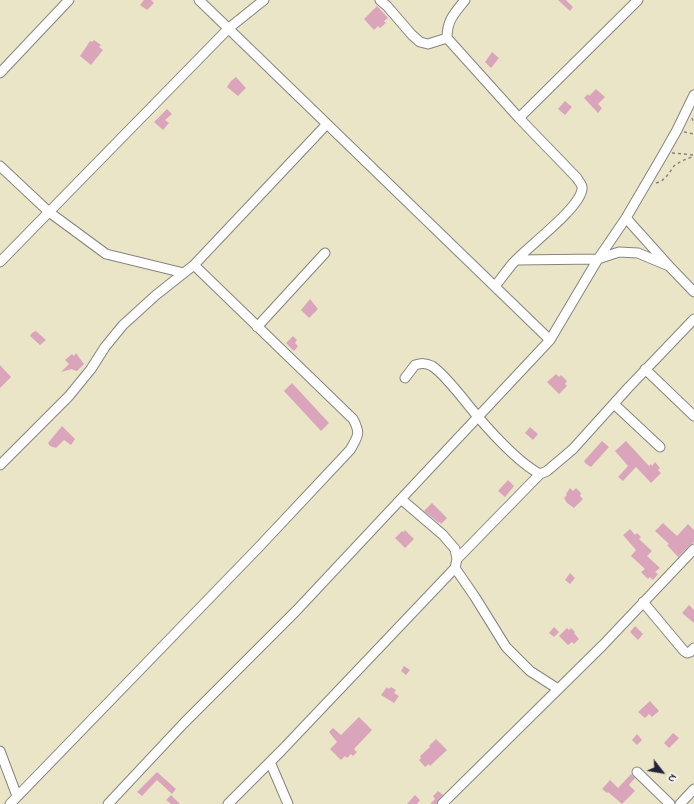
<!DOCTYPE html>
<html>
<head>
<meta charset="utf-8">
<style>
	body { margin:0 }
	#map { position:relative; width:694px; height:804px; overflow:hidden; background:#ebe5c8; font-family:"Indie Flower",sans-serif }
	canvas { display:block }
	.north { position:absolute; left:642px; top:752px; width:40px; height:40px; -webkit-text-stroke:3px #fdfcf7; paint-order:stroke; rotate:121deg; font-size:11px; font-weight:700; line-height:16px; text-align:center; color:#22223b }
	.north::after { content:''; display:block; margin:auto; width:14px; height:18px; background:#22223b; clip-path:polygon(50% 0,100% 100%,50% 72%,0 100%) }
</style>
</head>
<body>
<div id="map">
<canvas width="694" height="804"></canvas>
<div class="north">N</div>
</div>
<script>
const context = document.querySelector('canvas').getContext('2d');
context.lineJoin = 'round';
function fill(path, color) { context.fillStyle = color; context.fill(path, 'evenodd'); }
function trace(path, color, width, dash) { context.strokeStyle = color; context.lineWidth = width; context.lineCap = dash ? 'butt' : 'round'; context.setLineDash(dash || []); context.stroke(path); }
fill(new Path2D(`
	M144 0H151L154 3 147 10 140 5Z
	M558 0H566L573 7 570 11Z
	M377 6 388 18 384 21 386 23 380 28 378 26 374 30 364 19Z
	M94 40 101 45 99 47 103 50 91 65 80 56 90 41 92 42Z
	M492 52 499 58 491 68 485 62Z
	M236 77 246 88 238 96 227 87 231 81Z
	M596 89 605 97 598 104 602 108 598 113 584 98 588 94 589 96Z
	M565 101 572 107 565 115 558 109Z
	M167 109 172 114 165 120 169 123 163 130 154 122Z
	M310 299 318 309 309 318 301 310Z
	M36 331 46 340 40 345 30 336 32 333Z
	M293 336 297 340 295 343 298 346 294 351 286 343Z
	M76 353 84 364 77 371 73 370 72 369 61 372 69 364 65 360 72 354 74 356Z
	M0 365 11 377 0 388Z
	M556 374 559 377 561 375 567 381 565 384 567 386 559 394 547 382Z
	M292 383 329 423 321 431 284 391Z
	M62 426 75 439 71 445 64 440 56 448 50 446 48 443Z
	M530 427 538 434 533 440 525 433Z
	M602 441 609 447 591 467 586 464 584 461Z
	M626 441 649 466 651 464 652 466 655 462 660 468 658 470 661 473 651 483 636 467 623 481 618 477 628 466 615 451Z
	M508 480 514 486 505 497 498 491Z
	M570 488 573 491 576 488 581 493 580 496 583 499 574 508 567 503 564 498 567 495 566 494Z
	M432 503 447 518 441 524 440 522 439 523 424 511Z
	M663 523 677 536 688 524 694 530V542L690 545 678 557 667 545 669 544 655 531Z
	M630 529 635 535 637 533 641 537 639 539 652 551 647 556 660 568 655 572 658 574 653 580 650 577 648 579 641 572 645 569 631 556 636 550 623 535Z
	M405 530 414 539 405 548 395 538 402 531 404 532Z
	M570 573 575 578 570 584 565 580Z
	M689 605 694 610V623L682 613Z
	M635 626 643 634 638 640 630 632Z
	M554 627 559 632 554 637 549 633Z
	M567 628 569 630 571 628 575 632 574 633 579 639 574 644 572 642 568 645 559 636Z
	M404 666 410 670 406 675 401 671Z
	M387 687 389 689 391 687 396 690 394 693 399 696 394 703 381 695Z
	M650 701 659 711 652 717 649 714 645 718 638 712Z
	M359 717 372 730 354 749 357 752 353 756 351 754 347 758 345 756 341 760 330 749 337 742 329 732 333 728 341 735Z
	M673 733 679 738 669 748 664 743Z
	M637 734 642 740 637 745 632 740Z
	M436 739 447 750 430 766 429 764 425 767 419 760 421 758 420 756 430 747 429 746Z
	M157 772 176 789 172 794 157 780 142 796 137 792Z
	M631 774 635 778 629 785 635 791 622 804 608 792 607 793 602 789 610 780 618 788Z
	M438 791 443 795 438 800 436 804H430L435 799 433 796Z
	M171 795 180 804H171L166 800Z
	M415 795 420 800 417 804H407Z`), '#daa5bb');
const minor = new Path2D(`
	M199 0 550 340
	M380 0 387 6 412 35 420 42 428 44 447 38
	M465 0C454 14 447 20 447 38L519 118 577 178C579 182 583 185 582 189 580 208 530 245 516 260 508 268 502 278 495 286
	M0 73 69 0
	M519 118 638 0
	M0 166 49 212 106 254 184 273
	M626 218 669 266 694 292
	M516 260 598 259 619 252 638 253 669 266
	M0 262 229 28 264 0
	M257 327 325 253
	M645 369 694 416
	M405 378 415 365C422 363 425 363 432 366 443 373 461 396 469 406 486 427 517 462 540 474
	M614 404 660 447
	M0 465 69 396 91 369 105 347 123 325 156 295 194 265 327 124
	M457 559 540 474 547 471 573 449 628 388 694 319
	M455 568 475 597 506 647 530 671 558 689
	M643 602 684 651 687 653 690 652 694 648
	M0 751 17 796
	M270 762 288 804
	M637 772 670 804
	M10 804 258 548 350 450C358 436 361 434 353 419L194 265
	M108 804 184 723 296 611 550 340 598 259 626 218 664 153 677 130 694 95
	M228 804 281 751 455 568 457 559 455 549 443 535 401 499
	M442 804 603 645 694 549
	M680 804 694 789`);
trace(minor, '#868482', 11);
trace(new Path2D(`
	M692 118 694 124
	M684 132 694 134
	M672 153 694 155
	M656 183C665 181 669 173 674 166 680 161 687 159 694 156`), '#868482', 1.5, [3, 3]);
trace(minor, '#fff', 9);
</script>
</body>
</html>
